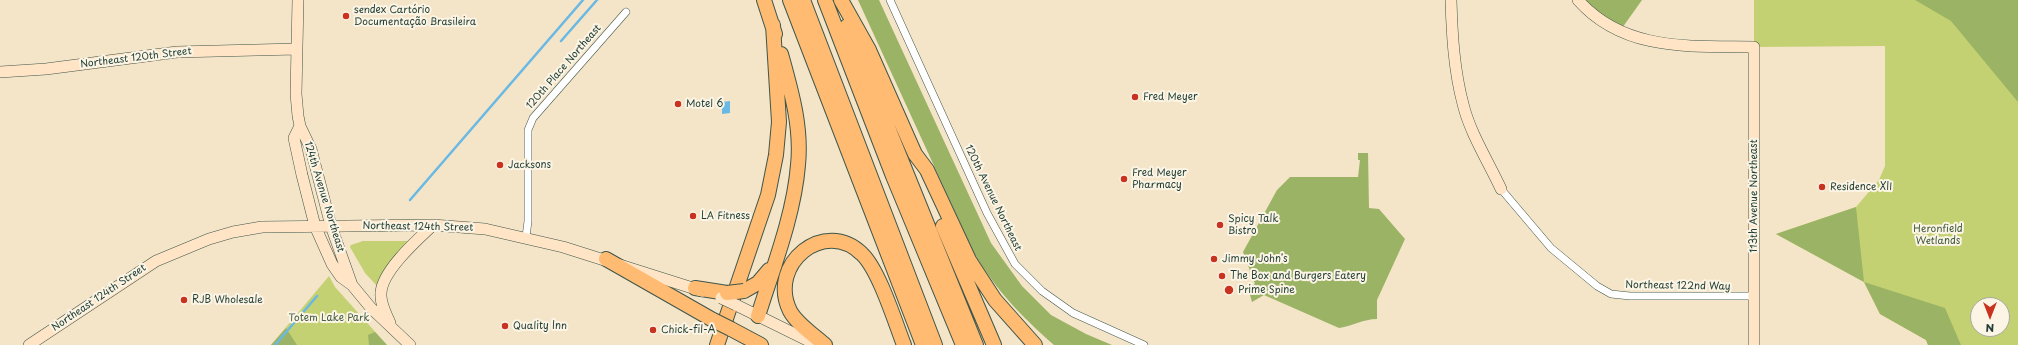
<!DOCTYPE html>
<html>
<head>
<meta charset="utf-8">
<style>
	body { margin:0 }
	#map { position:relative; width:2018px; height:345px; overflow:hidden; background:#f4e4c8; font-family:"Playpen Sans",sans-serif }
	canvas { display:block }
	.north { position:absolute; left:1970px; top:297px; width:40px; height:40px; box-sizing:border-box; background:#fcf5e5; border:1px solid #a4ab9e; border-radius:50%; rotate:180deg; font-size:11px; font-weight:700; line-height:16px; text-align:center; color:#1f3d34 }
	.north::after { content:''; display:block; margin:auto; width:14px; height:18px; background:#c8321e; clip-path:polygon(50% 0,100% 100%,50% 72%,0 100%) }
</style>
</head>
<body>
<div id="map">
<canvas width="2018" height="345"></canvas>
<div class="north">N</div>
</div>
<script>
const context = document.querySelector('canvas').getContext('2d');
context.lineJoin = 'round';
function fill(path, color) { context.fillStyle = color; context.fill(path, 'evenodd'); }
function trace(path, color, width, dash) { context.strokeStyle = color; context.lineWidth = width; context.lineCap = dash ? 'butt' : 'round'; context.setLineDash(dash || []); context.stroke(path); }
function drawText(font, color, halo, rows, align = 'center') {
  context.font = font + ' "Playpen Sans",sans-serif'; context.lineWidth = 4; context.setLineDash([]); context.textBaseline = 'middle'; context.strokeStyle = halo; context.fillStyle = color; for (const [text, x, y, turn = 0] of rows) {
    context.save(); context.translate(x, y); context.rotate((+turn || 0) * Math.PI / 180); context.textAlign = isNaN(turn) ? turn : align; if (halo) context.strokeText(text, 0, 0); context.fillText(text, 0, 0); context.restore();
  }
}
fill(new Path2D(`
	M1754 0H2018V345H1928L1926 340 1880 314 1864 282 1776 234 1856 207 1879 180 1885 166V46L1754 47ZM1978 305H2002V329H1978Z
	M363 241H412L378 287 365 273 350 247 351 245Z
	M329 276 335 287 387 345H271Z`), '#c4d172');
fill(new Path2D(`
	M858 0H879L991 243 1022 286 1051 315 1086 334 1112 345H1054C1020 315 997 291 974 253Z
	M1578 0H1642L1620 31Z
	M1915 0H2018V102L1951 21Z
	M1358 153H1368L1369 208 1379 209 1405 239 1377 300V319C1363 319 1353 326 1339 328L1264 295 1252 302 1248 288 1255 284 1243 252 1277 190 1290 177H1358L1360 160H1358Z
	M1856 207 1864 282 1945 308 1961 345H1928L1926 340 1880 314 1864 282 1776 234Z
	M286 328 297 345H271Z
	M375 332 387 345H369L368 335Z`), '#9bb364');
fill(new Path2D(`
	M730 101V113L722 114V102Z`), '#69b9e4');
trace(new Path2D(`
	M561 41 597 0
	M410 200 583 0
	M275 345 317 296`), '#69b9e4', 2.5);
const street = new Path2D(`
	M890 0 987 213 1015 264 1042 291 1073 313 1144 345
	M1501 189 1551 248 1597 286 1611 294 1630 296H1754
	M526 237 528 221V130L533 118 626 12`);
const secondary = new Path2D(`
	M298 0 296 94 298 116 300 126 311 149 331 226 352 285
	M1451 0C1452 35 1454 70 1463 104 1470 133 1488 161 1501 189
	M1578 0C1624 52 1691 46 1754 47V345
	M0 72 46 69 177 52 296 49
	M300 126 294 138 302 175 315 226 332 264 341 277 352 285 371 308 410 345
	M736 305 817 345
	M390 323C386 313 380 304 381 293 382 271 417 240 433 225
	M29 345 156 261 209 239 233 232 262 227 433 225 485 229 563 247 702 291`);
const highway = new Path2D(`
	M764 0 775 34
	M790 0 923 345
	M803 0 935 345
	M825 0 893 176 963 345
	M841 0 869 50 915 154 927 170 969 260 995 300 1035 345
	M847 26 976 345
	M943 226 994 345
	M606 259 713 320
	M695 288 727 293
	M744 291 758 283 769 270
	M758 316C773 268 794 215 798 165 802 127 791 90 781 54
	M731 329 761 345
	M717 345 768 195 776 155 779 122 773 25
	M825 345C814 335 797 324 790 311 767 264 825 217 862 254 879 270 895 322 904 345`);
trace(street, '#3f564a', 8);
trace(secondary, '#3f564a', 12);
trace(highway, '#3f564a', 16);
trace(street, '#fff', 7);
trace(secondary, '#ffe4c6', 11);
trace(highway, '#ffbb71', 14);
const secondaryBridge = new Path2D(`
	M721 298 736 305`);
const highwayBridge = new Path2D(`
	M727 293 744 291
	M713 320 731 329`);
trace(secondaryBridge, '#3f564a', 12, []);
trace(highwayBridge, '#3f564a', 16, []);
trace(secondaryBridge, '#ffe4c6', 11);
trace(highwayBridge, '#ffbb71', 14);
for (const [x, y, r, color] of [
	[346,16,4,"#c8321e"],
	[1135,97,4,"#c8321e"],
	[678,104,4,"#c8321e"],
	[500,165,4,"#c8321e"],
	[1124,179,4,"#c8321e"],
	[1822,187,4,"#c8321e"],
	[693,216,4,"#c8321e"],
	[1220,225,4,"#c8321e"],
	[1214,259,4,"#c8321e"],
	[1222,276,4,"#c8321e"],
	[1229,290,5,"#c8321e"],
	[184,300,4,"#c8321e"],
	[505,326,4,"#c8321e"],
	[653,330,4,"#c8321e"]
]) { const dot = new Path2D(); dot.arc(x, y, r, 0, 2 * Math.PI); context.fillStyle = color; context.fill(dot); trace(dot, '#fcf5e5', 1.5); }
drawText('10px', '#1f3d34', '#fcf5e5', [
	["sendex Cartório",354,10],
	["Documentação Brasileira",354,22],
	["Fred Meyer",1143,97],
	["Motel 6",686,104],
	["Jacksons",508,165],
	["Fred Meyer",1132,173],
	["Pharmacy",1132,185],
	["Residence XII",1830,187],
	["LA Fitness",701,216],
	["Spicy Talk",1228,219],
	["Bistro",1228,231],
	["Jimmy John's",1222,259],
	["The Box and Burgers Eatery",1230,276],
	["Prime Spine",1238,290],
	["RJB Wholesale",192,300],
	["Quality Inn",513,326],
	["Chick-fil-A",661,330]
], 'left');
drawText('10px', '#1f3d34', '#fcf5e5', [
	["Northeast 120th Street",136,58,-7],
	["120th Place Northeast",564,67,-49],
	["113th Avenue Northeast",1754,196,-90],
	["124th Avenue Northeast",324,197,73],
	["120th Avenue Northeast",993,198,64],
	["Northeast 124th Street",418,227,1],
	["Northeast 122nd Way",1678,286,1],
	["Northeast 124th Street",99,298,-34]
]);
drawText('10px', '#405b40', '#fcf5e5', [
	["Heronfield",1938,229],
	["Wetlands",1938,241],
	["Totem Lake Park",329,318]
]);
</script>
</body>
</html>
